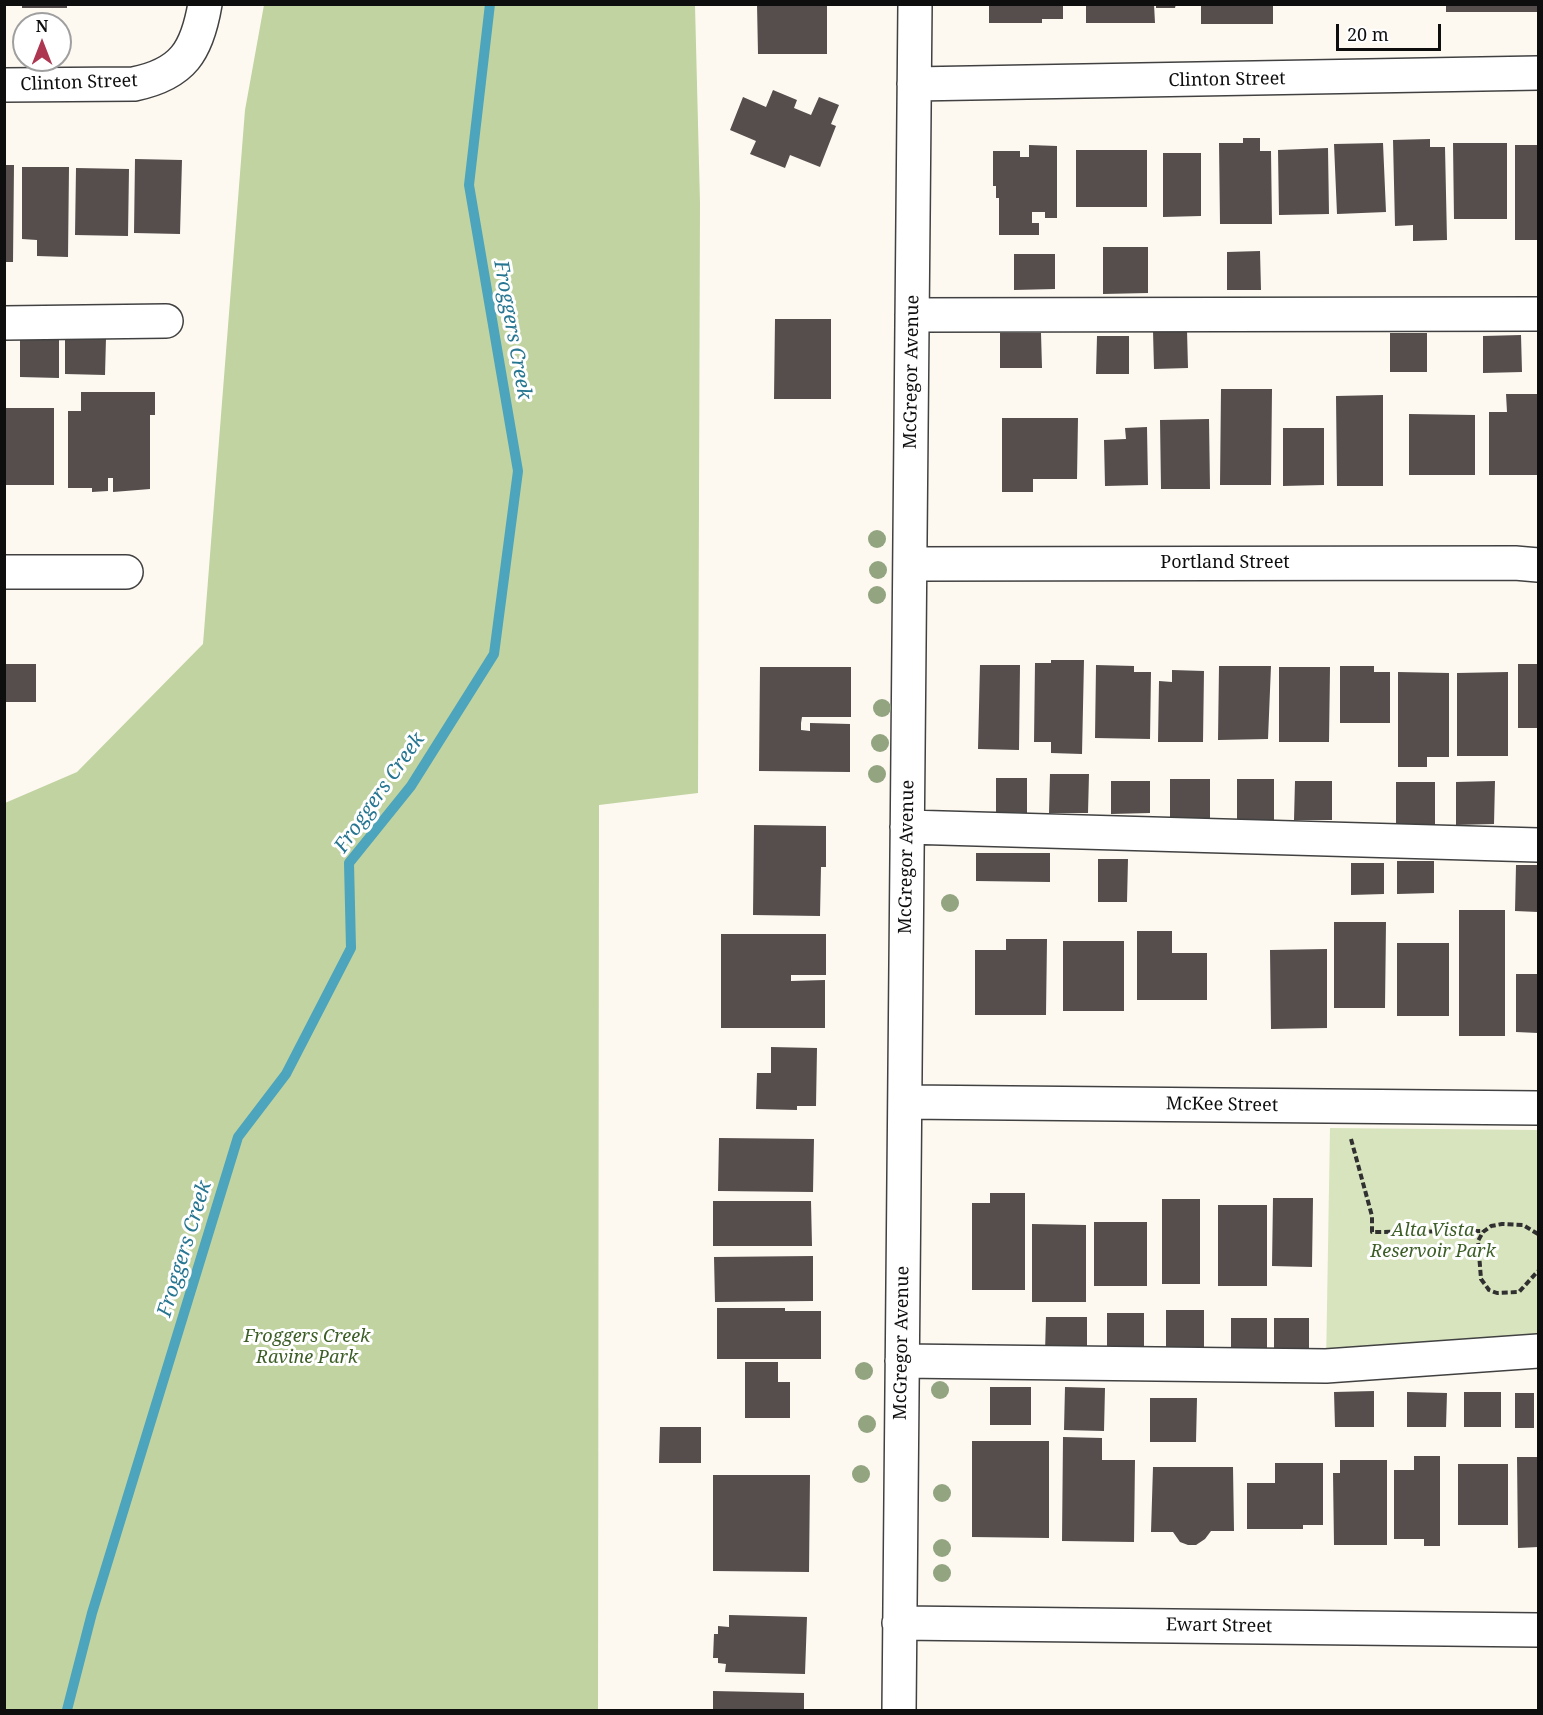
<!DOCTYPE html>
<html>
<head>
<meta charset="utf-8">
<style>
	body { margin:0 }
	#map { position:relative; width:1543px; height:1715px; overflow:hidden; background:#fdf9f1; font-family:"Noto Serif",serif }
	canvas { display:block }
	.frame { position:absolute; inset:0; border:6px solid #0e0e0e; pointer-events:none }
	.north { position:absolute; left:12px; top:12px; width:60px; height:60px; box-sizing:border-box; background:#fff; border:2px solid #9f9f9f; border-radius:50%; rotate:0deg; font-size:16px; font-weight:700; line-height:24px; text-align:center; color:#0e0e0e }
	.north::after { content:''; display:block; margin:auto; width:21px; height:27px; background:#ad3751; clip-path:polygon(50% 0,100% 100%,50% 72%,0 100%) }
	.scale { position:absolute; left:1336px; top:24px; width:105px; height:27px; box-sizing:border-box; border:3px solid #0e0e0e; border-top:0; padding-left:8px; font-size:18px; line-height:21px; white-space:nowrap; color:#0e0e0e; -webkit-text-stroke:4px #fff; paint-order:stroke }
</style>
</head>
<body>
<div id="map">
<canvas width="1543" height="1715"></canvas>
<div class="frame"></div>
<div class="north">N</div>
<div class="scale">20 m</div>
</div>
<script>
const context = document.querySelector('canvas').getContext('2d');
context.lineJoin = 'round';
function fill(path, color) { context.fillStyle = color; context.fill(path, 'evenodd'); }
function trace(path, color, width, dash) { context.strokeStyle = color; context.lineWidth = width; context.lineCap = dash ? 'butt' : 'round'; context.setLineDash(dash || []); context.stroke(path); }
function drawText(font, color, halo, rows, align = 'center') {
  context.font = font + ' "Noto Serif",serif'; context.lineWidth = 6; context.setLineDash([]); context.textBaseline = 'middle'; context.strokeStyle = halo; context.fillStyle = color; for (const [text, x, y, turn = 0] of rows) {
    context.save(); context.translate(x, y); context.rotate((+turn || 0) * Math.PI / 180); context.textAlign = isNaN(turn) ? turn : align; if (halo) context.strokeText(text, 0, 0); context.fillText(text, 0, 0); context.restore();
  }
}
fill(new Path2D(`
	M1330 1128 1538 1130V1351L1326 1366Z`), '#d8e4be');
fill(new Path2D(`
	M264 5H695L700 203 698 793 599 805 598 1710H5V803L77 772 203 644 245 110Z`), '#c0d3a0');
trace(new Path2D(`
	M67 1710 92 1613 238 1137 286 1074 351 948 349 863 411 786 494 654 518 471 469 185 490 4`), '#4ca4bd', 10);
fill(new Path2D(`
	M22 4H67V8H22Z
	M757 4H827V54H758Z
	M989 4H1063V19H1042V23H989Z
	M1086 4H1154L1155 23H1086Z
	M1156 4H1176L1175 8H1156Z
	M1201 4H1273V24H1201Z
	M1446 4H1538V12H1446Z
	M773 90 797 100 794 108 811 115 819 97 839 105 831 124 836 126 820 167 790 155 785 168 750 154 756 141 730 130 743 97 766 107Z
	M1243 138H1260V151H1271L1272 224H1220L1219 143H1243Z
	M1430 139V147H1445L1447 240 1413 241V225L1395 226 1393 140Z
	M1383 143 1386 212 1337 214 1334 144Z
	M1453 143H1507V219H1454Z
	M1029 145 1057 146V218H1045V212H1032V223H1039V235H999V198H996V186H993V151H1020V157H1029Z
	M1515 145H1538V240H1515Z
	M1328 148 1329 214 1279 215 1278 150Z
	M1076 150H1147V207H1076Z
	M1163 153H1201V216L1163 217Z
	M135 159 182 160 180 234 134 233Z
	M4 165H14L13 262H4Z
	M22 167H69L68 257 37 256V240L22 239Z
	M76 168 129 169 128 236 75 235Z
	M1103 247H1148V293L1103 294Z
	M1260 251 1261 290H1227V252Z
	M1014 254H1055V289L1014 290Z
	M775 319H831V399H774Z
	M1187 330 1188 368 1154 369 1153 331Z
	M1000 333H1041L1042 368H1000Z
	M1390 333H1427V372H1390Z
	M1521 335 1522 372 1483 373V336Z
	M1097 336H1129V374H1096Z
	M65 337 106 338 105 375 65 374Z
	M20 339H59V378L20 377Z
	M1221 389H1272L1271 485H1220Z
	M81 392H155V415H150V489L113 492V478H108V491L92 492V488H68V411H81Z
	M1506 394H1538V475H1489V412H1507Z
	M1383 395V486H1337L1336 396Z
	M4 408H54V485H4Z
	M1409 414 1475 415V475H1409Z
	M1002 418H1078L1077 479H1033V492H1002Z
	M1209 419 1210 489H1161L1160 420Z
	M1147 427 1148 485 1105 486 1104 440 1126 439 1125 428Z
	M1283 428H1324V485L1283 486Z
	M1051 660H1084L1082 754 1051 753V742H1034L1035 663H1051Z
	M4 664H36V702H4Z
	M1518 664H1538V728H1518Z
	M980 665H1020L1019 750 978 749Z
	M1096 665 1134 666V672H1151L1150 739 1095 738Z
	M1219 666H1271L1268 739 1218 740Z
	M1340 666H1374V672H1390V723H1340Z
	M760 667H851V717H802L801 723V730L810 731V723L850 724V772L759 771Z
	M1279 667H1330L1329 742H1279Z
	M1172 670 1204 671 1203 742H1158L1159 681 1172 682Z
	M1398 672 1449 673V757H1427V767H1398Z
	M1508 672V756H1457V673Z
	M1050 774H1089L1088 813H1049Z
	M996 778H1027V813L996 812Z
	M1170 779H1210V821H1170Z
	M1237 779H1274V820H1237Z
	M1111 781H1150V813L1111 814Z
	M1295 781H1332V820H1294Z
	M1495 781 1494 824 1456 825V782Z
	M1396 782H1435V824H1396Z
	M754 825 826 826V867H821L820 916 753 915Z
	M976 853H1050V882L976 881Z
	M1098 859H1128L1127 902H1098Z
	M1397 861H1434V893L1397 894Z
	M1351 863H1384V894L1351 895Z
	M1516 865H1538V912L1515 911Z
	M1459 910H1505V1036H1459Z
	M1334 922H1386L1385 1008H1334Z
	M1137 931H1172V953H1207V1000H1137Z
	M721 934H826V975H791V981L825 980V1028H721Z
	M1006 939H1047L1046 1015H975V950H1006Z
	M1063 941H1124V1011H1063Z
	M1397 943H1449V1016H1397Z
	M1327 949V1028L1271 1029 1270 950Z
	M1516 974H1538V1033L1516 1032Z
	M771 1047 817 1048 816 1106H797V1110L756 1109 757 1073H771Z
	M719 1138 814 1139 813 1192 718 1191Z
	M990 1193H1025V1290H972V1203H990Z
	M1273 1198H1313L1312 1267 1272 1266Z
	M1162 1199H1200V1284H1162Z
	M713 1201H811L812 1246H713Z
	M1218 1205H1267V1286H1218Z
	M1094 1222H1147V1286H1094Z
	M1032 1224 1086 1225V1302H1032Z
	M813 1256V1301L715 1302 714 1257Z
	M717 1308H785V1311H821V1359H717Z
	M1166 1310H1204V1349H1166Z
	M1107 1313H1144V1354H1107Z
	M1046 1317H1087V1352H1045Z
	M1231 1318H1267V1352H1231Z
	M1274 1318H1309V1351H1274Z
	M745 1362H778V1382H790V1418H745Z
	M990 1387H1031V1425H990Z
	M1065 1387 1105 1388 1104 1431 1064 1430Z
	M1374 1391V1427H1335L1334 1392Z
	M1407 1392 1447 1393 1446 1427H1407Z
	M1464 1392H1501V1427H1464Z
	M1515 1393H1534V1428H1515Z
	M1150 1398H1197L1196 1442H1150Z
	M660 1427H701V1463H659Z
	M1063 1437 1102 1438V1460H1135L1134 1542 1062 1541Z
	M972 1441H1049V1538L972 1537Z
	M1414 1456H1440V1546H1424V1539H1394V1470H1414Z
	M1517 1457H1538V1547L1518 1548Z
	M1340 1460H1387V1545H1334L1333 1473H1340Z
	M1275 1463H1323V1525H1303V1529H1247V1483H1275Z
	M1458 1464H1508V1525H1458Z
	M1153 1467H1233L1234 1531H1211L1205 1539 1196 1545H1188L1180 1542 1173 1532H1151Z
	M713 1475H810L809 1572 713 1571Z
	M729 1615 807 1617 805 1674 725 1672 726 1664 718 1663V1658H713L714 1634H718V1626L729 1627Z
	M713 1691 804 1693V1710H713Z`), '#554e4c');
const minor = new Path2D(`
	M914 84 1538 73
	M4 85 134 84C183 74 197 51 205 4
	M912 315 1538 314
	M4 323 166 321
	M911 564 1515 563 1538 565
	M4 572H126
	M907 827 1538 845
	M905 1102 1538 1108
	M902 1361 1326 1366 1538 1351
	M899 1623 1538 1630
	M899 1710 915 4`);
trace(minor, '#414141', 36);
trace(new Path2D(`
	M1351 1139 1372 1216V1232L1484 1231
	M1538 1234 1523 1225 1502 1224 1491 1226 1483 1232 1478 1241 1481 1279 1489 1290 1497 1293 1519 1292 1538 1271`), '#303030', 4, [6, 3]);
trace(minor, '#fff', 33);
context.fillStyle = '#93a481';
for (const [x, y] of [
	[877,539],
	[878,570],
	[877,595],
	[882,708],
	[880,743],
	[877,774],
	[950,903],
	[864,1371],
	[940,1390],
	[867,1424],
	[861,1474],
	[942,1493],
	[942,1548],
	[942,1573]
]) { context.beginPath(); context.arc(x, y, 9, 0, 2 * Math.PI); context.fill(); }
drawText('18px', '#0e0e0e', '#fff', [
	["Clinton Street",1227,80,-1],
	["Clinton Street",79,83,-2],
	["McGregor Avenue",912,372,-89],
	["Portland Street",1225,563],
	["McGregor Avenue",907,857,-89],
	["McKee Street",1222,1105,1],
	["McGregor Avenue",902,1343,-89],
	["Ewart Street",1219,1626,1]
]);
drawText('italic 18px', '#3c5e26', '#fff', [
	["Alta Vista",1433,1231],
	["Reservoir Park",1433,1252],
	["Froggers Creek",307,1337],
	["Ravine Park",307,1358]
]);
drawText('italic 20px', '#267591', '#fff', [
	["Froggers Creek",512,330,80],
	["Froggers Creek",380,793,-55],
	["Froggers Creek",185,1249,-73]
]);
</script>
</body>
</html>
